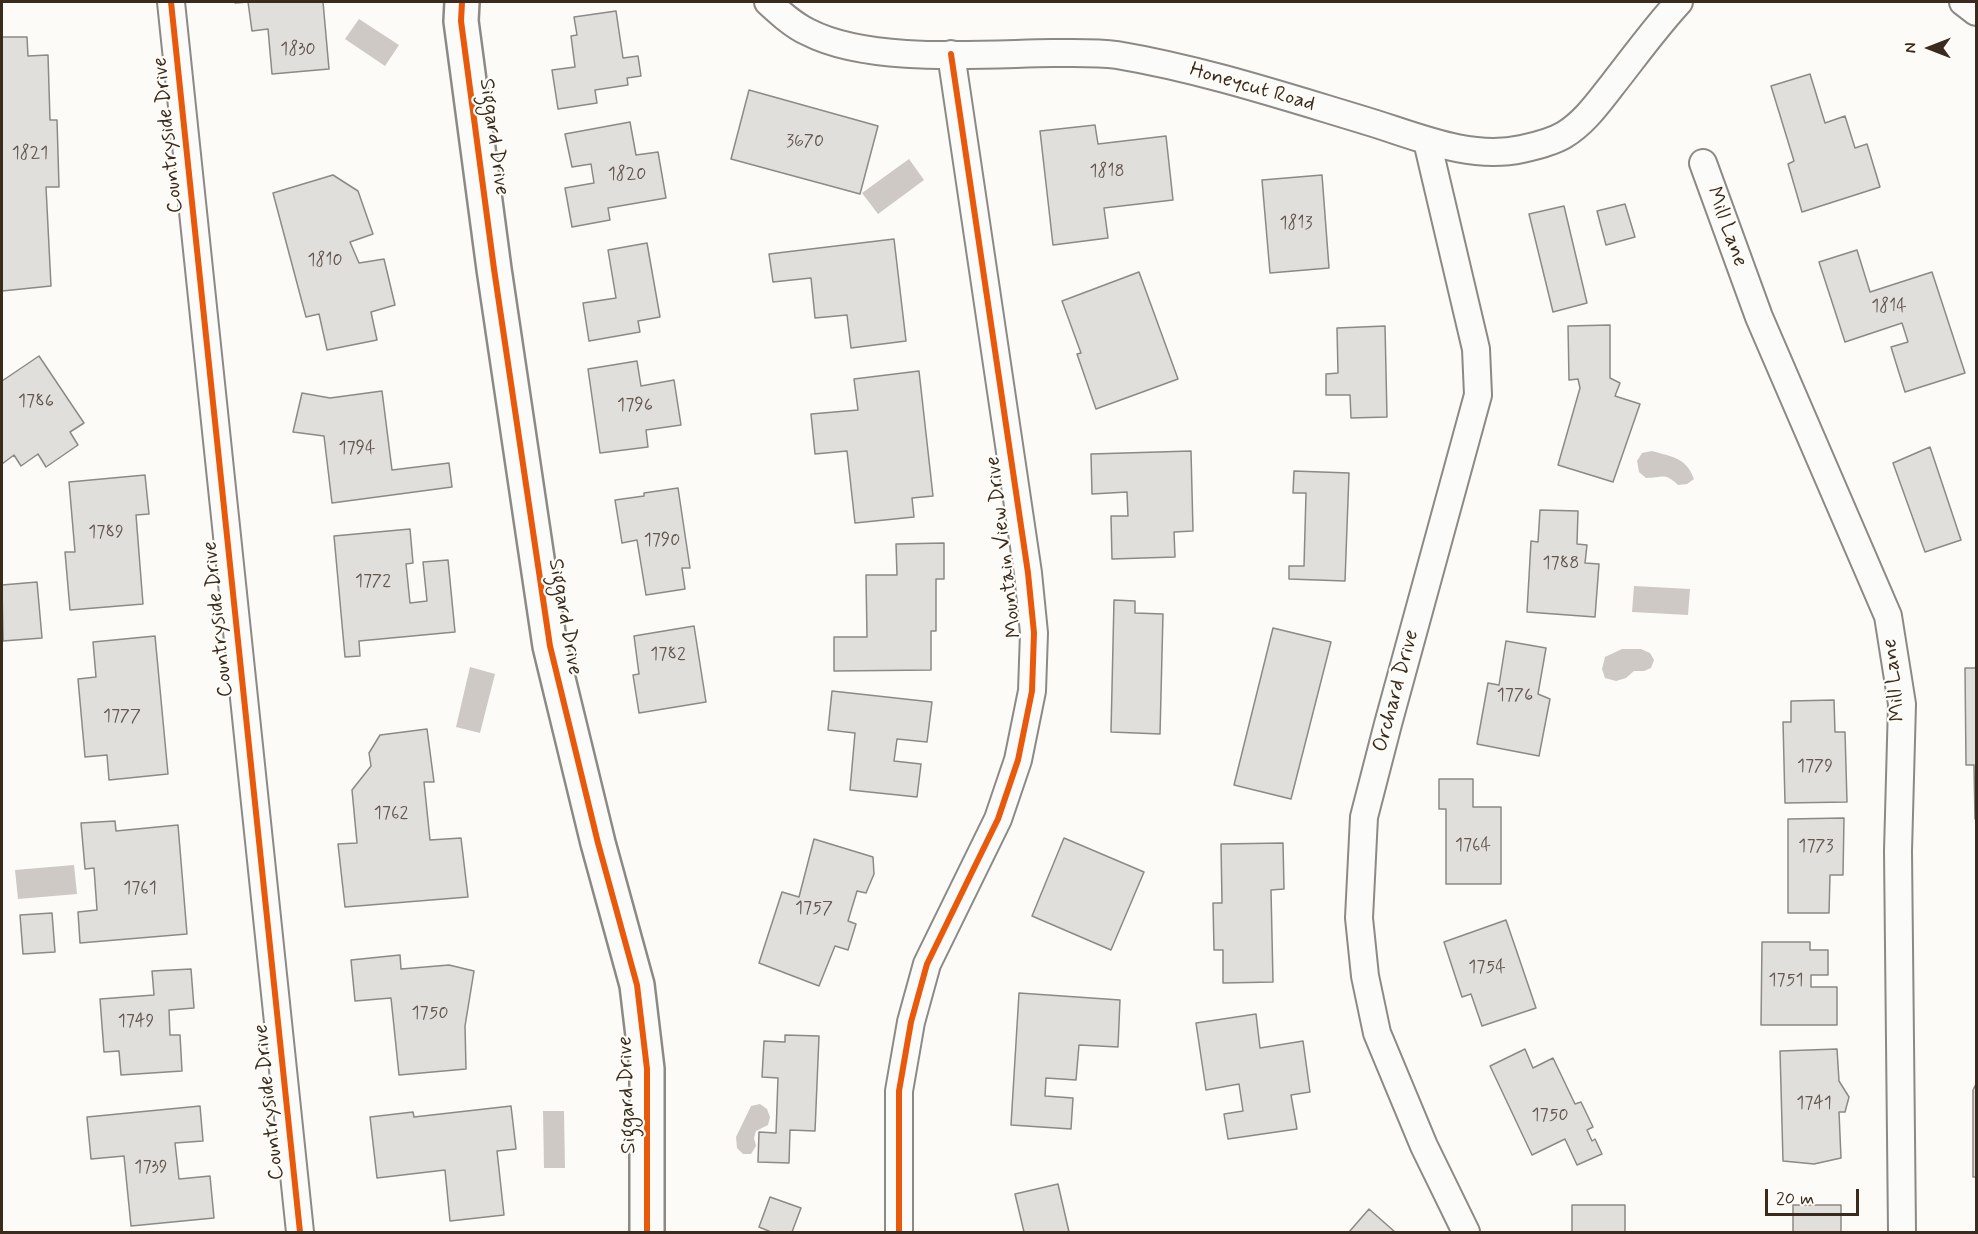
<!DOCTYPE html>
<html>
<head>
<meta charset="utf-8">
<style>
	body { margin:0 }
	#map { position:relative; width:1978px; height:1234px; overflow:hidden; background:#fcfbf8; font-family:Mynerve,sans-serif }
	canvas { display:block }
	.frame { position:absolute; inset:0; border:3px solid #3b2a1e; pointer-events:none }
	.north { position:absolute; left:1900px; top:18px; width:60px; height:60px; -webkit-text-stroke:4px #fdfcf7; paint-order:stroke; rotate:270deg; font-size:16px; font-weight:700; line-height:24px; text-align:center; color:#3b2a1e }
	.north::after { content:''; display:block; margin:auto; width:21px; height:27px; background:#3b2a1e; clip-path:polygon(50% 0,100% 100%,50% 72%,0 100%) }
	.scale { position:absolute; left:1765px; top:1189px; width:94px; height:27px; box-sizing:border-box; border:3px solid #3b2a1e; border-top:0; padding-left:8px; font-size:18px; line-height:21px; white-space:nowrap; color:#3b2a1e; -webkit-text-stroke:4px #fdfcf7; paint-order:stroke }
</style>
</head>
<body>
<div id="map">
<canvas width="1978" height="1234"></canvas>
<div class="frame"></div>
<div class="north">N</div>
<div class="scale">20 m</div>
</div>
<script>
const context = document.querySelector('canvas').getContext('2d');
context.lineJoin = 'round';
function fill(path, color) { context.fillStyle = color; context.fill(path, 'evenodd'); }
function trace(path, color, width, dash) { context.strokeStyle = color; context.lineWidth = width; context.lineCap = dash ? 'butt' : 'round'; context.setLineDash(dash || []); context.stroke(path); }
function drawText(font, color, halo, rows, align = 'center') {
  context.font = font + ' Mynerve,sans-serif'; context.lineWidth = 4.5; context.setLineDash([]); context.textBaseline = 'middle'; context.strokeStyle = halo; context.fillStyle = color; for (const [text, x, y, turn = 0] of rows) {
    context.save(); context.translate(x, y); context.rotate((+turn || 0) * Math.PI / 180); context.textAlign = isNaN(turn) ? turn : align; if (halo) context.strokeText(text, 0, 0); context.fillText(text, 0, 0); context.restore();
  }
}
fill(new Path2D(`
	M359 19 399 45 385 66 345 39Z
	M909 159 924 180 878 214 862 193Z
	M1652 451C1672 457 1686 457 1694 479L1687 484 1678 485C1664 472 1663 478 1646 478L1639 472 1637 461 1642 453Z
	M1634 586 1690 589 1688 615 1632 612Z
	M1622 649H1641L1650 653 1654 660 1651 668 1644 671H1634L1626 678 1616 681 1605 678 1602 669 1605 657Z
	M470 667 495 674 480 733 456 727Z
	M74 865 77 894 18 899 15 870Z
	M760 1104 767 1109 770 1117 768 1125 756 1131 754 1138 756 1146 751 1154H743L737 1148 736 1137 751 1106Z
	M543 1111H564L565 1168H544Z`), '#cec9c4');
const building = new Path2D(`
	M235 2H323L329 69 272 74 268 29 252 31 248 2 235 3Z
	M616 11 623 58 638 56 641 76 627 78 628 85 595 90 597 103 558 109 552 70 575 67 571 36 577 35 574 17Z
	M2 37H27L28 56 48 55 50 120H57L59 187H46L51 286 2 291Z
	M1810 74 1825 123 1845 116 1855 148 1867 144 1880 187 1802 212 1788 164 1794 161 1771 86Z
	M749 90 878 126 860 194 731 159Z
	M630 122 636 155 658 152 666 198 608 208 610 220 572 227 565 188 594 183 591 164 572 167 565 134Z
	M1095 125 1098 144 1166 136 1173 200 1104 208 1108 238 1053 245 1040 131Z
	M333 175 358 191 373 234 350 242 359 263 384 259 395 305 371 312 377 340 327 350 319 314 306 317 273 193Z
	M1322 175 1329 268 1270 273 1262 180Z
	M1625 204 1635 237 1606 245 1597 211Z
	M1564 206 1587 303 1553 312 1529 214Z
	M894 239 906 341 851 348 847 315 815 318 811 278 773 282 769 254Z
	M647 243 660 317 638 321 640 332 589 341 583 303 616 298 608 250Z
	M1857 250 1870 292 1932 272 1965 373 1905 392 1891 347 1908 342 1902 323 1845 342 1819 262Z
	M1139 272 1178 379 1096 409 1077 354 1081 353 1062 301Z
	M1610 325V378L1620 383 1615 396 1640 404 1613 482 1558 465 1580 388 1578 379 1569 380 1568 326Z
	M1385 326 1387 417 1351 418 1350 395H1326V374L1338 373 1337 328Z
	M39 356 84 423 70 432 78 445 46 467 38 454 21 466 14 455 2 464V381Z
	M637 361 641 386 674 380 681 425 646 430 648 447 600 453 588 369Z
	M919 371 933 496 912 498 914 517 855 523 847 451 815 454 811 414 858 410 854 379Z
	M382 391 392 470 449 463 452 487 332 503 324 436 293 432 302 393 330 398Z
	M1930 447 1961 540 1925 552 1893 463Z
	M1191 451 1193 531 1174 532 1175 557 1112 559 1111 516H1128L1127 492 1092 494 1091 454Z
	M1294 471 1349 473 1345 581 1289 579V566H1304L1306 493H1293Z
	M145 475 149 514 136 515 143 604 70 610 65 552H75L69 482Z
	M678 488 690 568H682L685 589 646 595 637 540 622 543 615 500 644 496V493Z
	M1540 510 1578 511 1577 544 1587 545 1585 563 1599 564 1595 617 1527 612 1531 541 1538 542Z
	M410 529 413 563 406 564 410 603 427 601 423 562 448 560 455 632 359 641 360 656 345 657 334 536Z
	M944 543V579H936V631H931V670L834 671V637H867L866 575H897L896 544Z
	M37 582 42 638 3 641 2 585Z
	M1114 600 1135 601V613L1163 614 1160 734 1111 732Z
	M694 626 706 702 639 713 633 675 639 674 634 636Z
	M1273 628 1331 642 1291 799 1234 785Z
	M155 636 168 774 109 780 107 755 85 757 78 679 96 677 93 642Z
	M1506 641 1546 648 1538 694 1550 699 1539 756 1477 744 1488 683 1499 685Z
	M1965 668H1976V819H1975L1974 765H1966Z
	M832 691 932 702 927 742 897 739 894 761 921 764 917 797 850 790 855 733 828 730Z
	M1834 700 1835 732H1845L1847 802 1785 803 1783 722H1791V701Z
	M427 729 434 782H424L430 840 461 838 468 897 345 907 338 844 357 843 352 790 371 766 369 753 380 735Z
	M1439 779H1473V807H1501V884H1446V809H1439Z
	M1844 818 1843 875H1830L1829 913H1788V819Z
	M115 821 116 831 178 825 187 934 80 943 78 912 97 910 94 868 85 869 81 823Z
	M1064 838 1144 872 1111 950 1032 916Z
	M814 839 873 857 874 874 866 893 857 891 848 921 856 924 848 950 835 946 819 986 759 963 782 892 799 897Z
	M1283 843 1284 889 1271 890 1273 982 1223 983V950H1214L1213 903H1222L1221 844Z
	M52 913 55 952 23 954 20 915Z
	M1506 920 1536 1008 1482 1026 1471 994 1462 997 1444 942Z
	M1762 942H1810V950H1828V975H1811V987H1837V1025H1761Z
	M400 955 401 969 449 965 474 971 465 1026 466 1069 399 1075 391 998 355 1001 351 960Z
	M191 969 194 1008 169 1010 170 1035H180L182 1071 121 1075 119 1051 104 1052 100 999 154 995 152 971Z
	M1019 993 1120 1000 1118 1047 1079 1045 1076 1080 1046 1078 1045 1096 1073 1098 1071 1129 1011 1125Z
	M1256 1014 1260 1048 1303 1041 1310 1092 1291 1095 1297 1129 1228 1139 1224 1114 1243 1111 1239 1084 1206 1090 1196 1023Z
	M785 1035 819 1036 815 1131 790 1130 789 1163 758 1162 759 1132 776 1133 778 1078 762 1077 764 1041 785 1042Z
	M1525 1049 1533 1068 1553 1058 1575 1104 1581 1102 1593 1127 1587 1130 1592 1141 1595 1139 1602 1154 1577 1165 1565 1139 1532 1155 1490 1066Z
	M1837 1049 1839 1081 1849 1097 1845 1112H1839L1841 1158 1814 1164 1783 1161 1780 1051Z
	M1976 1084V1177H1973V1090Z
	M200 1106 203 1141 175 1143 179 1179 210 1176 214 1218 131 1226 124 1156 91 1159 87 1117Z
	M511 1106 516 1149 497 1151 504 1215 450 1221 445 1170 377 1178 370 1117 413 1112 414 1117Z
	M1058 1184 1069 1232H1020H1024L1015 1194Z
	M770 1197 801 1208 792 1232H771L759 1227Z
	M1572 1205H1625V1232H1572Z
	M1793 1205H1841V1232H1793Z
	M1369 1209 1395 1232H1349Z`);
fill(building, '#e0dfdc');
trace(building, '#8d8985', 1.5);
const street = new Path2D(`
	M171 2 300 1232
	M768 2C780 13 793 25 808 32 870 64 982 54 1052 53 1073 53 1096 52 1117 55 1200 69 1280 95 1360 119 1412 134 1467 161 1522 149 1536 146 1552 142 1564 135 1585 122 1598 103 1613 84 1635 56 1655 28 1679 2
	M1963 2 1976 12
	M1427 141 1476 349 1478 395 1388 724 1364 817 1359 918 1365 976 1377 1033 1424 1146 1466 1232
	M1703 163 1759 317 1888 616 1902 704 1898 851 1902 1232
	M899 1232V1091L911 1022 927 964 998 819 1018 760 1032 691 1034 633 1028 573 951 54`);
const secondary = new Path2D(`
	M462 2 461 21 494 269 550 646 598 843 637 985 647 1069V1232`);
trace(street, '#8d8985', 30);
trace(secondary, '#8d8985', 38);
trace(street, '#fbfbf9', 26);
trace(secondary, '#fbfbf9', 33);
trace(new Path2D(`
	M171 2 300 1232
	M462 2 461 21 494 269 550 646 598 843 637 985 647 1069V1232
	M899 1232V1091L911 1022 927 964 998 819 1018 760 1032 691 1034 633 1028 573 951 54`), '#e8590c', 6);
drawText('18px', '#64574e', null, [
	["1830",298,50],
	["3670",805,142],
	["1821",30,154],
	["1818",1107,172],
	["1820",627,175],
	["1813",1296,224],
	["1810",325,261],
	["1814",1889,307],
	["1786",36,402],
	["1796",635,406],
	["1794",357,449],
	["1789",106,533],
	["1790",662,541],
	["1788",1561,564],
	["1772",373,582],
	["1782",668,655],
	["1776",1515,696],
	["1777",122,717],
	["1779",1815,767],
	["1762",391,814],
	["1764",1473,846],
	["1773",1816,847],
	["1761",140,889],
	["1757",814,909],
	["1754",1487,968],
	["1751",1786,981],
	["1750",430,1014],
	["1749",136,1022],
	["1741",1814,1104],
	["1750",1550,1116],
	["1739",151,1168]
]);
drawText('21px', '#3b2a1e', '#fdfcf7', [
	["Honeycut Road",1252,88,16],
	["Countryside Drive",169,135,-96],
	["Siggard Drive",493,137,82],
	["Mill Lane",1726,227,70],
	["Mountain View Drive",1005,547,-97],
	["Siggard Drive",564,617,80],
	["Countryside Drive",219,619,-96],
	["Mill Lane",1895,680,-96],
	["Orchard Drive",1397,691,-75],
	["Siggard Drive",628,1095,-92],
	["Countryside Drive",270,1102,-96]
]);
</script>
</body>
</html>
